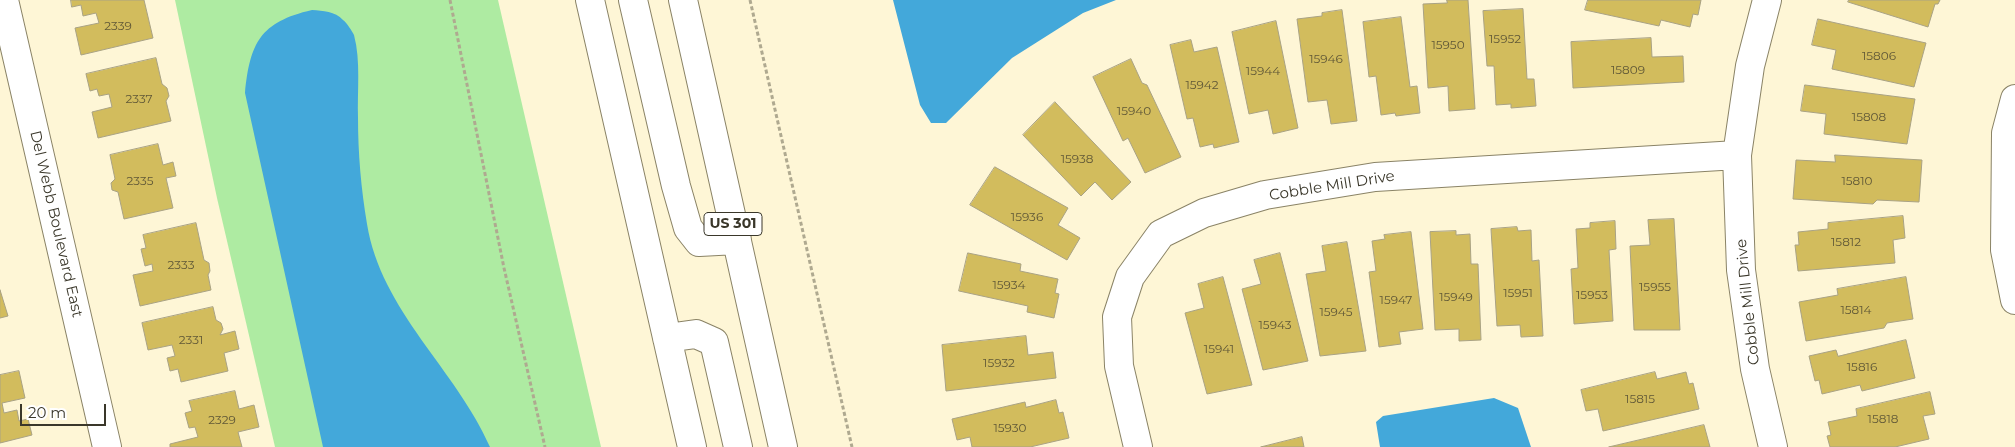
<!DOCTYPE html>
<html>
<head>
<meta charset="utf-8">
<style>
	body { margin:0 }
	#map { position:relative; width:2015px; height:447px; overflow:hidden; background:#fef6d6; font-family:Montserrat,sans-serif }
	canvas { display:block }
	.scale { position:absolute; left:20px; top:404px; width:86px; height:22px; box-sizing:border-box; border:2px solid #3a372a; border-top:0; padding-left:6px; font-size:15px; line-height:18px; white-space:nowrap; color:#3a372a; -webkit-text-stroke:4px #fff; paint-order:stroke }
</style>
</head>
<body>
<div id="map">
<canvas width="2015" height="447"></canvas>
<div class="scale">20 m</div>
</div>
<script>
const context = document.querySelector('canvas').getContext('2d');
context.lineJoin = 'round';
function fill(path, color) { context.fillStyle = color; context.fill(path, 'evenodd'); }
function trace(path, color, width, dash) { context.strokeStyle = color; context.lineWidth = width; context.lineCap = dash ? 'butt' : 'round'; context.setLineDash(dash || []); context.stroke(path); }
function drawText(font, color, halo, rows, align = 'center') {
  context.font = font + ' Montserrat,sans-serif'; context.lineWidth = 5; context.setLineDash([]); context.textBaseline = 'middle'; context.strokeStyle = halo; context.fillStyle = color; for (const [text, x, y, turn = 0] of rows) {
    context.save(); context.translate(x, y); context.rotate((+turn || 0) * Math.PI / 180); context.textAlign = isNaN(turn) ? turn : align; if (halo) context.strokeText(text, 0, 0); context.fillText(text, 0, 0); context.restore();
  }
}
fill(new Path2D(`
	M175 0H498L601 447H275L217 198Z`), '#aeeba2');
fill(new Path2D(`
	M893 0H1116L1083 13 1012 58 946 123H931L920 105Z
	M312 10C323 11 335 11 343 20 347 23 352 31 354 35 361 61 357 92 358 118 358 153 361 189 367 224 381 311 456 369 490 447H323L245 93C250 43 260 22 312 10Z
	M1494 398 1518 408 1531 447H1380L1376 422 1383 416Z`), '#43a8da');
const building = new Path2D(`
	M71 0H144L153 38 81 55 75 28 99 23 96 13 83 16 81 5 72 7Z
	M1447 0H1468L1475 109 1449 111 1448 86 1428 88 1423 4 1447 3Z
	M1588 0H1701L1698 15 1693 14 1690 27 1661 20 1659 26 1585 10Z
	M1849 0H1940L1938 4H1935L1928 27 1848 2Z
	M1523 9 1527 79H1534L1536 106 1511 108V104L1496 105 1494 66H1487L1483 11Z
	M1342 10 1357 121 1331 124 1327 100 1308 102 1297 19 1322 16V13Z
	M1401 17 1410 87 1417 86 1420 113 1396 116 1395 113 1381 115 1376 76 1369 77 1363 22Z
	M1818 19 1926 43 1914 87 1832 69 1836 50 1812 45Z
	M1276 21 1298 128 1273 134 1268 110 1249 114 1232 32Z
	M1651 38 1652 57 1683 56 1684 82 1573 88 1571 42Z
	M1191 40 1194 52 1217 47 1239 142 1214 148 1213 144 1200 147 1193 118 1187 119 1170 45Z
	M156 58 162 84 167 88 169 96 166 101 171 121 98 138 92 112 112 107 109 94 99 96 97 89 90 91 86 74Z
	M1131 59 1142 83 1147 85 1181 157 1145 173 1128 138 1123 141 1093 77Z
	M1805 85 1915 99 1907 144 1824 134 1826 114 1801 111Z
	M1055 102 1131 182 1112 200 1095 182 1081 196 1023 135Z
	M158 144 163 165 173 162 176 176 166 178 173 208 124 219 118 192 112 190 111 183 115 179 110 155Z
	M1835 155 1922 160 1919 202 1877 200 1873 204 1793 199 1796 160 1835 162Z
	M995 167 1068 208 1058 225 1080 238 1067 260 970 205Z
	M1903 216 1905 238 1893 240 1895 263 1798 271 1795 245H1799L1798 232 1828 229V223Z
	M1674 219 1680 330H1634L1630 246 1650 245 1648 220Z
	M1615 221 1616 249 1609 250 1613 321 1574 324 1571 269 1578 268 1576 229 1590 228V223Z
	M196 223 204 260 209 263 210 271 208 275 211 290 140 306 133 275 153 271 152 264 145 266 141 249 146 248 143 235Z
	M1517 227 1518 231 1531 230 1532 261 1539 260 1543 336 1521 337 1520 325 1497 326 1491 229Z
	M1456 231V235L1470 234 1471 264H1478L1481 340 1459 341V329L1435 330 1430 232Z
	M1411 232 1423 329 1399 332 1401 344 1379 347 1369 272 1376 271 1372 241 1385 239 1384 235Z
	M1347 242 1366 351 1320 356 1306 274 1326 271 1322 246Z
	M968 253 1021 264 1020 271 1058 279 1055 293 1059 294 1054 318 1027 312 1028 306 959 291Z
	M1280 253 1308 361 1263 370 1242 289 1261 284 1254 260Z
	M1223 277 1252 385 1207 394 1185 313 1204 308 1198 284Z
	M1906 277 1913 319 1887 323 1884 328 1806 341 1799 302 1838 295 1837 289Z
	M0 290 8 316 0 318Z
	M213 307 216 320 221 323 223 329 220 335 235 331 239 349 224 353 228 371 181 382 178 369 170 371 167 358 175 356 172 345 148 350 142 323Z
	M1026 336 1028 355 1053 352 1056 378 946 391 942 345Z
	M1906 340 1915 378 1862 391 1860 385 1822 394 1819 380 1815 381 1809 356 1836 350 1838 356Z
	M19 371 25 398 2 403 4 413 17 410 19 421 28 419 32 435 0 443V375Z
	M1655 372 1657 379 1686 372 1689 384 1693 383 1699 409 1603 431 1598 409 1586 411 1581 390Z
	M235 391 239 409 254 405 259 427 238 432 242 447H170V444L198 437 195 427 189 428 185 413 192 411 189 401Z
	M1930 392 1935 414 1923 416 1929 439 1895 447H1830L1827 436 1831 435 1828 422 1857 416 1856 409Z
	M1056 400 1059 413 1063 412 1069 438 1030 447H972L970 437 957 440 952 419 1025 402 1026 407Z
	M1704 425 1710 447H1609Z
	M1302 437 1304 447H1261Z`);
fill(building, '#d2bc5d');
trace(building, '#a9a284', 1);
const street = new Path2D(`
	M4 0 107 447
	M1767 0 1750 66 1737 155 1741 270 1755 369 1773 447
	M2015 99 2006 133 2005 250 2015 300
	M1138 447 1119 366 1117 317 1130 277 1161 234 1204 213 1265 195 1375 177 1737 155`);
const primary = new Path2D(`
	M590 0 692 447
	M633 0 676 186 688 228 699 242 737 240
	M683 0 783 447
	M667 338 696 334 714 342 738 447`);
trace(street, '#8a8366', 30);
trace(primary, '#8a8366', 30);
trace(new Path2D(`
	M450 0 504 268 545 447
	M750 0 852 447`), '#afa990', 3, [4, 2.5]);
trace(street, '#fff', 28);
trace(primary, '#fff', 28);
drawText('12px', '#605837', null, [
	["2339",118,26],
	["15952",1505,39],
	["15950",1448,45],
	["15806",1879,56],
	["15946",1326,59],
	["15809",1628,70],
	["15944",1263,71],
	["15942",1202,85],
	["2337",139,99],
	["15940",1134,111],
	["15808",1869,117],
	["15938",1077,159],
	["2335",140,181],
	["15810",1857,181],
	["15936",1027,217],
	["15812",1846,242],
	["2333",181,265],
	["15934",1009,285],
	["15955",1655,287],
	["15951",1518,293],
	["15953",1592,295],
	["15949",1456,297],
	["15947",1396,300],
	["15814",1856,310],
	["15945",1336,312],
	["15943",1275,325],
	["2331",191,340],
	["15941",1219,349],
	["15932",999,363],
	["15816",1862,367],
	["15815",1640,399],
	["15818",1883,419],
	["2329",222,420],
	["15930",1010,428]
]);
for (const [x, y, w] of [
	[733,224,58]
]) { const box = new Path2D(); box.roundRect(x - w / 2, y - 11.5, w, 23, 4); context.fillStyle = '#fff'; context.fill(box); trace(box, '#3a372a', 1); }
drawText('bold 14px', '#3a372a', null, [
	["US 301",733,224]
]);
drawText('15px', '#3a372a', '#fff', [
	["Cobble Mill Drive",1332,186,-9],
	["Del Webb Boulevard East",56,224,77],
	["Cobble Mill Drive",1748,302,-96]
]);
</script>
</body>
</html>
